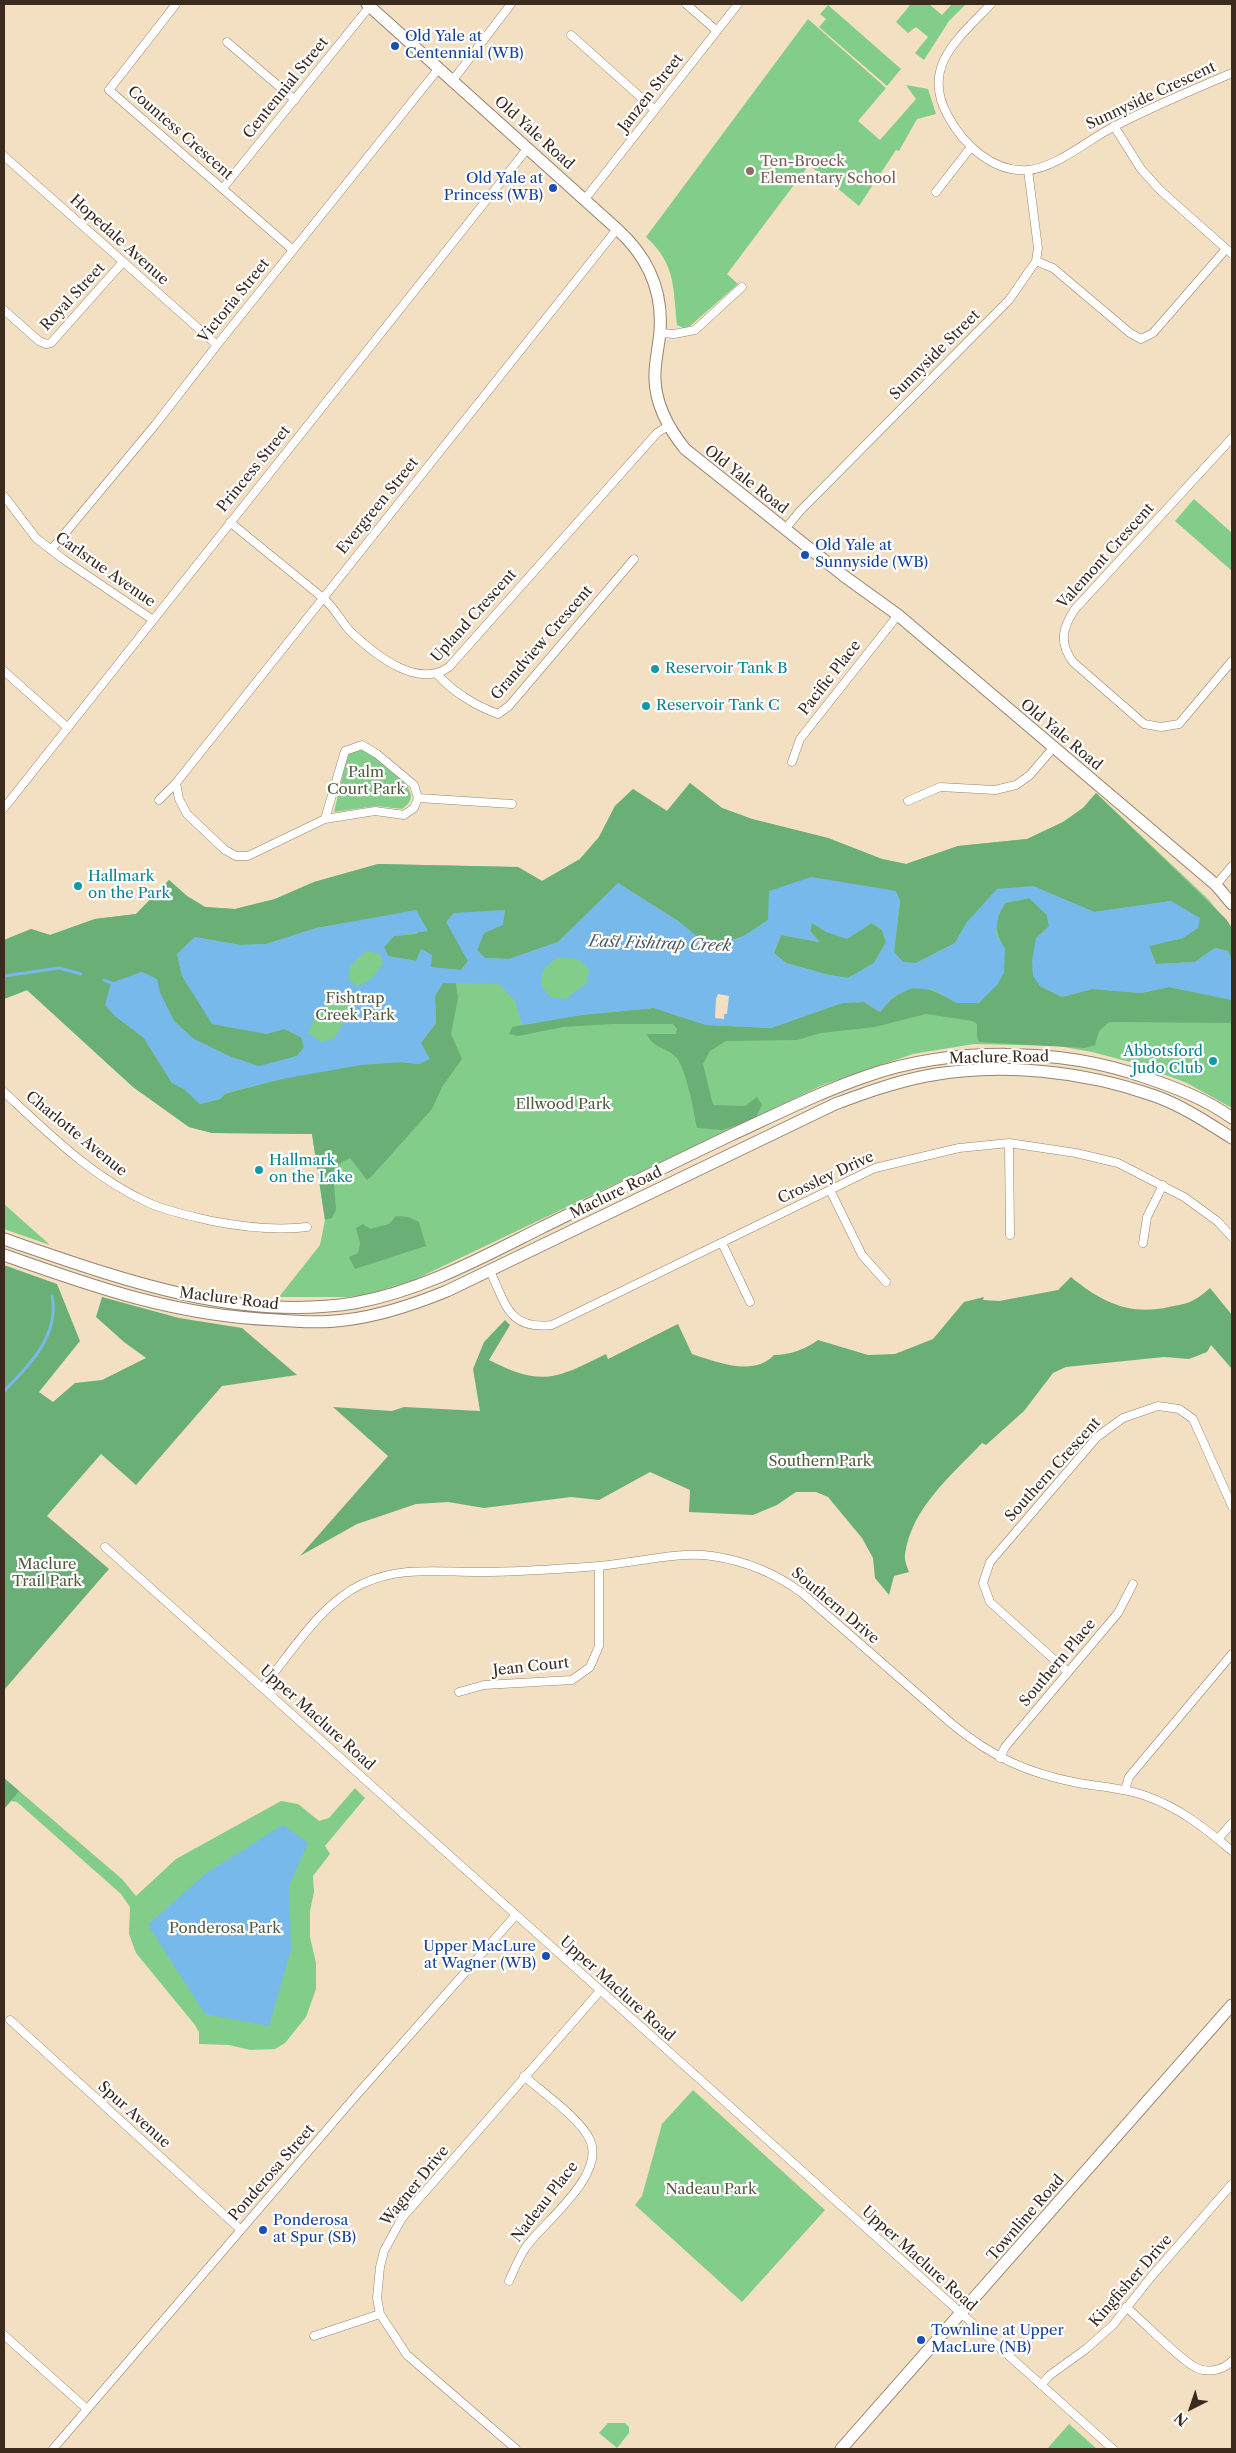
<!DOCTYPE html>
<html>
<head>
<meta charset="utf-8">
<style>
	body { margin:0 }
	#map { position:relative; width:1236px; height:2453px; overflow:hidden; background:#f3dfc2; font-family:"Libre Caslon Text",serif }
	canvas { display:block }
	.frame { position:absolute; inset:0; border:5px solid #3b2a1e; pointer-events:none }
	.north { position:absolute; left:1166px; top:2383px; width:50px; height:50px; -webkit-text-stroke:4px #fff; paint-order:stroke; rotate:221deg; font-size:14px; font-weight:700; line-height:20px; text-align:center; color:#3b2a1e }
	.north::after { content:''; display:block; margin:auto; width:18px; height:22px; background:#3b2a1e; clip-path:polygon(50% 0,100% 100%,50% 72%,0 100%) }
</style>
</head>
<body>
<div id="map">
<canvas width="1236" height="2453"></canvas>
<div class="frame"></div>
<div class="north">N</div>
</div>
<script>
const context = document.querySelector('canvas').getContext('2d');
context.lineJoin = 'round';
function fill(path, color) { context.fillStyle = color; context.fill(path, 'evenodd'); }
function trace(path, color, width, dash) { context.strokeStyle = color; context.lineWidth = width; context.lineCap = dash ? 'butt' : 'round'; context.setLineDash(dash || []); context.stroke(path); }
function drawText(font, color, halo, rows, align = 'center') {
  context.font = font + ' "Libre Caslon Text",serif'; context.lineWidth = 4.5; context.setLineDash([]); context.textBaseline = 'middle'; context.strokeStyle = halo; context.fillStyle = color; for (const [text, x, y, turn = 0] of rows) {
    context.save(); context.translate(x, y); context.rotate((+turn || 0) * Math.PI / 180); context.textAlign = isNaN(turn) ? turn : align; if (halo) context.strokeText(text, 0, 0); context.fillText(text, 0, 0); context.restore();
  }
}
fill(new Path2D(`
	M911 4 930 5 942 15 952 4H966L949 21 924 60 915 53 928 37 916 27 908 33 896 22Z
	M828 5 901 69 887 86 819 27 826 19 820 14Z
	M808 19 886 88 858 121 880 140 916 99 906 85 928 89 936 114 917 119 899 151 896 150 859 206 809 165 727 274 738 284 690 326 684 328 677 325C673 288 676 264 646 237Z
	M1194 499 1232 533V571L1175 521Z
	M363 749C375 756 411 782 411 796 411 802 406 806 402 809L376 806 334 812 348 752Z
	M690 783 722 808 752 819 828 838 882 859 906 864 958 846 1027 839 1063 822 1083 808 1096 793 1208 899 1232 928V1108L1187 1083 1134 1063 1092 1052 1058 1046 974 1044 913 1054 825 1084 414 1280 365 1295 347 1297H279L320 1245 325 1220 312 1134 212 1133 189 1127 133 1087 27 990 4 999V940L31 929 50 935 95 919 136 914 169 880 187 896 205 907 235 909 275 899 314 882 378 864 518 867 542 881 580 859 599 837 615 806 633 789 667 811Z
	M4 1204 50 1245 4 1229Z
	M4 1778 122 1879 136 1896 176 1859 281 1801 298 1804 319 1821 329 1818 355 1788 365 1798 325 1846 330 1854 313 1876 314 1892 310 1911V1937L316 1963V1989L306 2017 285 2043 275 2049 250 2050 229 2045 199 2044V2032L195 2025 136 1953 129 1934 130 1907 121 1894 17 1802 11 1801 4 1809Z
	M693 2090 825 2210 742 2302 635 2205 642 2196 662 2124Z
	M608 2423H625L629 2427V2433L617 2448 599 2433Z
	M1069 2424 1097 2449H1047Z`), '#83cd8a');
fill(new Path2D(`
	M690 783 722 808 752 819 828 838 882 859 906 864 958 846 1027 839 1063 822 1083 808 1096 793 1226 919 1232 928V961L1228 951 1215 948 1195 962 1156 964 1149 946 1183 938 1171 901 1094 912 1033 886 967 922 955 943 916 963 903 962 894 953 900 901 768 920 744 936 724 943 700 939 678 921 618 883 558 942 509 959 485 958 477 950 484 933 447 922 468 961 461 970 430 967 421 949 416 961 388 956 384 947 394 936 417 934 415 911 317 928 266 944 240 945 195 937 177 954 182 976 194 994 266 1034 284 1029 301 1037 304 1047 297 1056 259 1067 231 1057 194 1040 174 1021 160 993 142 972 111 983 115 1016 144 1038 172 1083 184 1089 200 1104 220 1099 225 1094C282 1079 360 1056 419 1064L421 1043 436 1023 435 996 443 983H456L458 998 451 1034 462 1059 442 1087 432 1109 372 1176 367 1180 350 1158 342 1162 333 1171 336 1210 332 1218 325 1220 312 1134 212 1133 189 1127 133 1087 27 990 4 999V940L31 929 50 935 95 919 136 914 169 880 187 896 205 907 235 909 275 899 314 882 378 864 518 867 542 881 580 859 599 837 615 806 633 789 667 811Z
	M1030 898 1047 915 1049 926 1040 986 1062 997 1092 989 1141 993 1169 987 1232 1000V1023L1109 1022 1099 1031 1095 1045 1085 1048 979 1042 977 1037V1024L972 1021 926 1014 875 1027 821 1033 797 1040 726 1041 710 1051 703 1064 713 1105 745 1106 757 1097 762 1105 755 1119 722 1130 697 1128C694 1112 686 1068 676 1057 666 1047 652 1048 647 1034H676L677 1029 673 1024H612L563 1027 518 1036 509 1034 512 1027 581 1015 654 1008 706 1025 771 1028 842 1003 864 1002 880 1012C907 979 923 984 957 1003L1005 949C994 929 994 922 1005 903Z
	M812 922 826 932 871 923 882 930 886 942 874 963 848 978 829 975 786 963 774 953 781 935 819 942 810 930Z
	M396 1216 408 1217 419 1222 426 1246 355 1269 349 1257 358 1253 360 1243 356 1228 363 1224 370 1229 389 1224Z
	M4 1265 57 1284 80 1341 39 1392 53 1402 75 1383 102 1380 146 1358 124 1342 96 1317 102 1297 179 1318 242 1328 297 1375 222 1386 136 1485 101 1454 47 1516 109 1569 4 1690Z
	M1071 1277C1101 1302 1130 1316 1169 1307 1190 1303 1194 1302 1210 1288L1232 1315V1369L1211 1345 1207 1352 1189 1359 1164 1357 1066 1367 1053 1373 1024 1411 986 1445 982 1443C952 1475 912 1507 905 1554 904 1559 907 1567 909 1572L894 1576 889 1595 875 1578 873 1558 862 1538 828 1497 816 1492H796L777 1505 753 1515 689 1512 690 1490 650 1472 599 1500 571 1497 484 1508 448 1502 416 1504 357 1524 300 1556 388 1456 333 1407 392 1411 404 1407 480 1411 473 1369 484 1342 505 1320 510 1325 489 1360C541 1387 556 1379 606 1354L608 1359 678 1324 692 1354C716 1362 754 1377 774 1355 789 1355 806 1349 818 1340L868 1355 895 1354 933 1339 964 1302 984 1297 983 1300 999 1301 1058 1290Z
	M4 1778 19 1791 4 1809Z`), '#6ab076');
fill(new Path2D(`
	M811 877 896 891 900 901 894 952 903 962 916 963 955 943 967 922 997 889 1033 886 1094 912 1171 901 1200 918 1198 928 1183 938 1149 946 1156 964 1195 962 1215 948 1228 951 1232 961V1000L1169 987 1141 993 1092 989 1062 997 1040 986 1033 976 1032 961 1036 938 1049 926 1047 915 1029 898 1005 903 998 916 996 933 1005 949 1004 973 997 985 979 1003H957L934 990 912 988 893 997 880 1012 864 1002 842 1003 771 1028 706 1025 654 1008 581 1015 522 1025 515 1001 499 984 443 983 435 996 436 1023 421 1043 430 1059 419 1064 402 1062 361 1065 282 1079 225 1093 220 1099 200 1104 184 1089 172 1083 144 1038 115 1016 105 1005 111 983 142 972 157 979 160 993 174 1021 194 1039 231 1057 259 1066 297 1056 304 1047 301 1037 284 1029 266 1034 212 1024 182 976 177 954 195 937 240 945 266 944 317 928 416 910 428 931 394 936 384 947 388 956 416 961 422 949 432 955 431 967 461 970 468 961 446 922 454 913 505 910 503 925 484 933 477 950 485 958 509 959 558 942 618 883 678 921 700 939 723 943 744 936 768 920 769 891ZM812 923 826 932 847 939 872 923 882 930 886 942 874 963 848 978 829 975 786 963 774 953 781 935 820 942 810 931ZM366 951 380 954 383 964 372 978 358 987 348 979 351 965ZM559 957 578 959 589 969 587 983 566 999 550 997 541 985C541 970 546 965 559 957ZM347 996 350 1011 334 1039 321 1042 308 1033 314 1019 326 1009 325 1000Z
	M283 1825 308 1843 289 1886 291 1950 269 2026 205 2014 148 1925 205 1874Z`), '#78b9ec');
fill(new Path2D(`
	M718 994 729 996 727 1014H724V1019L715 1018 716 999Z`), '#f3dfc2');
trace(new Path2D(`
	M4 976 59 968 81 974
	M104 980 114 984
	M4 1391C29 1366 60 1335 52 1296`), '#78b9ec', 3);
const street = new Path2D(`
	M176 4 109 90 293 250
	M686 4 717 31
	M991 4C960 37 920 66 948 116 963 144 993 173 1028 170 1056 168 1089 139 1115 126 1153 106 1193 90 1232 73
	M571 35 655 110
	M227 42 295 100
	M453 80 511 4
	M1114 126 1141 169 1160 190 1232 254
	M4 156 217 345
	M223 188 370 6
	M936 192 971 147
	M585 199 738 4
	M1036 261 1053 268 1130 333 1141 339 1153 333 1226 249
	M4 310 39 341 46 344 51 343 123 262
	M660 333 674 334 695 330 742 287
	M1232 438 1075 609C1062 628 1059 643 1073 662L1144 724 1161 727 1179 724 1232 661
	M4 496 36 538 63 559 153 620
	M230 522C261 548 293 573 324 599 336 609 342 624 353 634 377 656 418 689 449 667L657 433 668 426
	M785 529 801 510 1009 300 1036 261 1038 248 1028 170
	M51 550 155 425 217 345 439 68
	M4 671 68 728
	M438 675C453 692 476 706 498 714L509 706 634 559
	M792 762 800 739 898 615
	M176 783 179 799 187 814 225 850 236 856H248L325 819 375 811 404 815 414 808 418 798 414 785 377 754 362 745 345 751 325 819
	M418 798 512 804
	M159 800 176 783 617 229
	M908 801 940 787 995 790 1016 785 1030 775 1053 748
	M4 808 527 149
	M1216 885 1232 866
	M4 1092C48 1133 93 1178 149 1203 169 1212 191 1216 212 1221 243 1227 275 1231 307 1227
	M1009 1143 1010 1235
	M830 1190 862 1255 886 1282
	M722 1243 750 1302
	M1143 1243 1147 1217 1163 1185
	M490 1271C506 1304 508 1330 552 1325L875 1168 959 1148 1009 1143 1076 1153 1118 1163 1184 1197 1217 1221 1232 1237
	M105 1547 1113 2449
	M1068 1672 990 1602 983 1583 990 1562 1097 1437 1123 1418 1158 1406 1179 1409 1193 1419 1232 1506
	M263 1687C292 1652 320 1604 362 1584 400 1566 438 1572 478 1572 518 1572 559 1569 599 1566 635 1563 677 1551 712 1556 747 1561 775 1573 802 1593L952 1724C992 1757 1027 1773 1078 1783 1101 1787 1124 1788 1146 1796 1180 1808 1205 1828 1232 1851
	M459 1692 484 1685 572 1680 590 1667 599 1646V1566
	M1000 1758 1005 1747 1118 1613 1133 1584
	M1125 1790 1129 1777 1232 1654
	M1218 1839 1232 1823
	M10 2020 241 2230
	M509 2281C514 2270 519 2257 526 2247 545 2221 606 2175 590 2140 580 2118 543 2093 524 2076
	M1126 2307C1146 2324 1173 2353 1193 2366 1206 2374 1222 2371 1232 2361
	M4 2335 87 2409
	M314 2336 380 2314
	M1041 2385 1050 2375 1086 2349 1113 2325 1151 2277 1232 2184
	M53 2449 354 2098 515 1916
	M516 2449 407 2355 380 2314 377 2298 380 2267 384 2251 402 2218 599 1992`);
const secondary = new Path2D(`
	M367 4 617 229C647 256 663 290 660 331 659 347 654 363 655 380 656 406 669 429 685 449L844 576 898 615 1176 851 1216 885 1232 904
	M4 1239C115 1277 234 1322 354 1303 421 1291 481 1258 541 1228 604 1197 666 1166 729 1136 775 1115 820 1092 867 1076 951 1047 1060 1047 1144 1077 1174 1087 1206 1099 1232 1118
	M4 1255C97 1288 177 1316 277 1320 300 1322 323 1323 345 1320 381 1316 415 1304 447 1291L835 1104C865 1093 895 1082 926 1076 1001 1062 1084 1071 1155 1096 1183 1106 1208 1123 1232 1138
	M841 2449 1232 2005`);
trace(street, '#978470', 9);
trace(secondary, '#978470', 13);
trace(street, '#fff', 8);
trace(secondary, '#fff', 11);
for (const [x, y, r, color] of [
	[395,46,5,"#1a4fb4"],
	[750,171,5,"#8d6e63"],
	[553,188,5,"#1a4fb4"],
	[805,555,5,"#1a4fb4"],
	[655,669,5,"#0f9aa8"],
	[646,706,5,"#0f9aa8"],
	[78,886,5,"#0f9aa8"],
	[1213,1061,5,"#0f9aa8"],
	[259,1170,5,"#0f9aa8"],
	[546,1956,5,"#1a4fb4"],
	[263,2230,5,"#1a4fb4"],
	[921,2340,5,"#1a4fb4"]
]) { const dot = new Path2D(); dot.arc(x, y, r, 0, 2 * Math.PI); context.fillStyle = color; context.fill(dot); trace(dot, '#fff', 2); }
drawText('15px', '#164399', '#fff', [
	["Old Yale at",405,37],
	["Centennial (WB)",405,54],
	["Old Yale at",543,179,"right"],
	["Princess (WB)",543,196,"right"],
	["Old Yale at",815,546],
	["Sunnyside (WB)",815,563],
	["Upper MacLure",536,1947,"right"],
	["at Wagner (WB)",536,1964,"right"],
	["Ponderosa",273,2221],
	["at Spur (SB)",273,2238],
	["Townline at Upper",931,2331],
	["MacLure (NB)",931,2348]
], 'left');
drawText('15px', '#3b2a1e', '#fff', [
	["Centennial Street",286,88,-51],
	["Janzen Street",651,93,-52],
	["Sunnyside Crescent",1151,96,-25],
	["Countess Crescent",180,133,41],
	["Old Yale Road",534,133,42],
	["Hopedale Avenue",119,240,42],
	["Royal Street",73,297,-47],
	["Victoria Street",234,301,-51],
	["Sunnyside Street",935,355,-45],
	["Princess Street",254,469,-51],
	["Old Yale Road",746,480,38],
	["Evergreen Street",378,506,-51],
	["Valemont Crescent",1106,556,-48],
	["Carlsrue Avenue",105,570,35],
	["Upland Crescent",474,616,-48],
	["Grandview Crescent",542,643,-49],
	["Pacific Place",830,678,-52],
	["Old Yale Road",1061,735,40],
	["Maclure Road",999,1058,-1],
	["Charlotte Avenue",76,1134,39],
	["Crossley Drive",826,1178,-25],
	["Maclure Road",616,1193,-26],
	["Maclure Road",229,1299,7],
	["Southern Crescent",1053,1470,-48],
	["Southern Drive",835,1606,40],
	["Southern Place",1058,1663,-50],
	["Jean Court",531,1667,-6],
	["Upper Maclure Road",317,1718,42],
	["Upper Maclure Road",617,1989,42],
	["Spur Avenue",134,2115,42],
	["Ponderosa Street",272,2173,-49],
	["Wagner Drive",415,2186,-51],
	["Nadeau Place",545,2202,-52],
	["Townline Road",1026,2218,-49],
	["Upper Maclure Road",919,2259,42],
	["Kingfisher Drive",1131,2281,-49]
]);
drawText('15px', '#785e54', '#fff', [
	["Ten-Broeck",760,162],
	["Elementary School",760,179]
], 'left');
drawText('15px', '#0d838f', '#fff', [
	["Reservoir Tank B",665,669],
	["Reservoir Tank C",656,706],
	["Hallmark",88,877],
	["on the Park",88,894],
	["Abbotsford",1203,1052,"right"],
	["Judo Club",1203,1069,"right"],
	["Hallmark",269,1161],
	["on the Lake",269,1178]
], 'left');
drawText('15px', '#515b3e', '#fff', [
	["Palm",366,773],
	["Court Park",366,790],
	["Fishtrap",355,999],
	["Creek Park",355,1016],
	["Ellwood Park",563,1105],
	["Southern Park",820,1462],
	["Maclure",47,1565],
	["Trail Park",47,1582],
	["Ponderosa Park",225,1929],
	["Nadeau Park",711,2190]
]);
drawText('italic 16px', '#505c66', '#fff', [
	["East Fishtrap Creek",660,944,2]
]);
</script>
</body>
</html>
